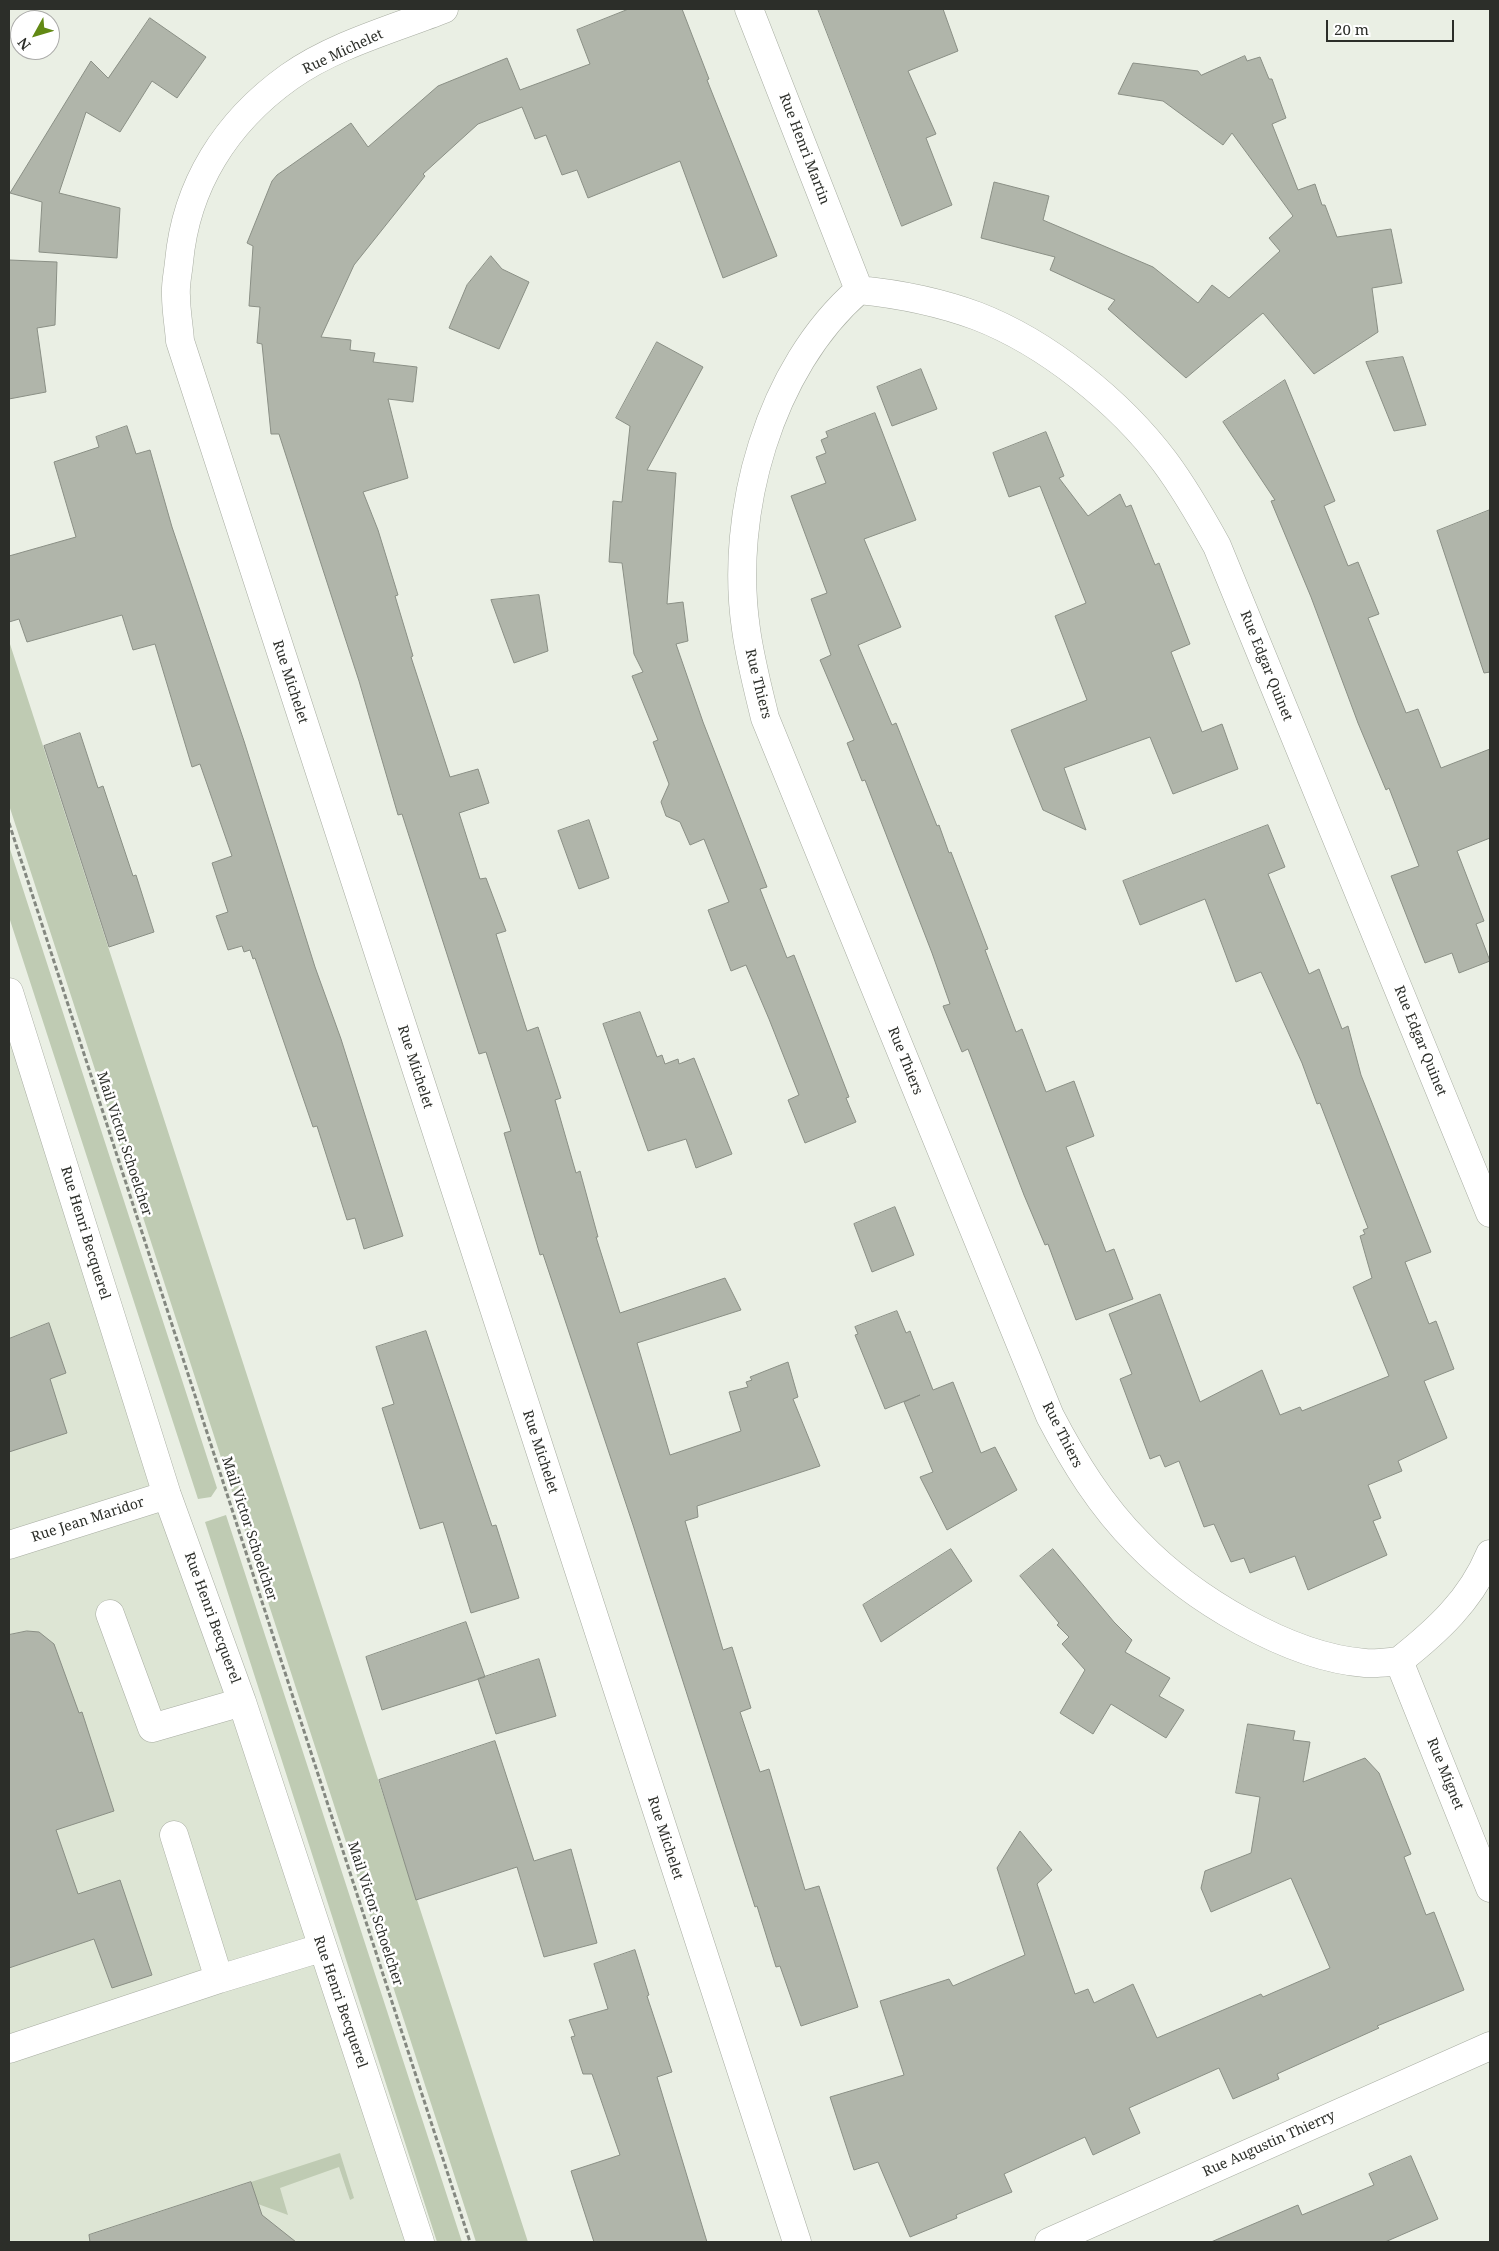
<!DOCTYPE html>
<html>
<head>
<meta charset="utf-8">
<style>
	body { margin:0 }
	#map { position:relative; width:1499px; height:2251px; overflow:hidden; background:#eaefe4; font-family:"Noto Serif",serif }
	canvas { display:block }
	.frame { position:absolute; inset:0; border:10px solid #2c2e29; pointer-events:none }
	.north { position:absolute; left:10px; top:10px; width:50px; height:50px; box-sizing:border-box; background:#fff; border:1px solid #ababa9; border-radius:50%; rotate:231deg; font-size:14px; font-weight:700; line-height:20px; text-align:center; color:#2c2e29 }
	.north::after { content:''; display:block; margin:auto; width:18px; height:22px; background:#628914; clip-path:polygon(50% 0,100% 100%,50% 72%,0 100%) }
	.scale { position:absolute; left:1326px; top:20px; width:128px; height:22px; box-sizing:border-box; border:2px solid #2c2e29; border-top:0; padding-left:6px; font-size:15px; line-height:18px; white-space:nowrap; color:#2c2e29; -webkit-text-stroke:4px #fff; paint-order:stroke }
</style>
</head>
<body>
<div id="map">
<canvas width="1499" height="2251"></canvas>
<div class="frame"></div>
<div class="north">N</div>
<div class="scale">20 m</div>
</div>
<script>
const context = document.querySelector('canvas').getContext('2d');
context.lineJoin = 'round';
function fill(path, color) { context.fillStyle = color; context.fill(path, 'evenodd'); }
function trace(path, color, width, dash) { context.strokeStyle = color; context.lineWidth = width; context.lineCap = dash ? 'butt' : 'round'; context.setLineDash(dash || []); context.stroke(path); }
function drawText(font, color, halo, rows, align = 'center') {
  context.font = font + ' "Noto Serif",serif'; context.lineWidth = 5; context.setLineDash([]); context.textBaseline = 'middle'; context.strokeStyle = halo; context.fillStyle = color; for (const [text, x, y, turn = 0] of rows) {
    context.save(); context.translate(x, y); context.rotate((+turn || 0) * Math.PI / 180); context.textAlign = isNaN(turn) ? turn : align; if (halo) context.strokeText(text, 0, 0); context.fillText(text, 0, 0); context.restore();
  }
}
fill(new Path2D(`
	M9 992 416 2242H9Z`), '#dde5d4');
fill(new Path2D(`
	M9 641 528 2242H476L9 805Z
	M9 846 217 1488 211 1497 198 1499 9 917Z
	M226 1515 462 2242H437L205 1522Z
	M340 2153 354 2198 350 2200 339 2167 280 2188 288 2215 258 2204 251 2182Z`), '#bfcbb3');
const building = new Path2D(`
	M629 9H682L709 79 707 80 777 256 723 278 680 161 588 198 577 170 562 175 546 135 535 139 522 107 478 124 423 174 425 176 354 265 321 337 351 340 350 350 375 353 373 362 417 367 413 402 388 399 408 478 363 492 378 530 398 595 395 596 413 656 411 657 450 777 478 769 489 803 459 813 480 879 486 878 506 931 496 934 527 1031 538 1027 561 1098 555 1100 576 1173 580 1171 598 1237H596L620 1313 725 1278 741 1310 637 1343 670 1455 741 1431 729 1392 748 1387 746 1382 752 1380 750 1377 788 1362 798 1397 793 1399 820 1466 697 1506 698 1517 685 1521 723 1650 732 1647 751 1708 740 1712 760 1772 769 1769 805 1890 819 1886 858 2007 801 2026 780 1966 776 1967 757 1906 755 1907 633 1525 543 1254 540 1255 504 1133 511 1131 486 1052 479 1054 402 814 398 815 359 681 279 434H271L262 344 257 343 260 307 249 306 253 246 247 243 272 181 277 175 351 123 368 147 438 86 507 58 520 90 590 64 577 30Z
	M818 9H943L958 51 908 71 936 134 926 138 952 205 902 226Z
	M150 18 206 57 177 98 152 81 120 132 86 112 59 193 120 208 117 258 39 252 42 202 10 193 91 61 108 78Z
	M1245 56 1247 61 1260 57 1269 79H1272L1286 118 1272 124 1298 190 1315 184 1322 205H1325L1337 237 1391 229 1402 283 1372 288 1378 332 1314 374 1263 313 1186 378 1108 309 1115 300 1050 270 1055 257 981 238 994 182 1049 196 1043 220 1153 267 1198 303 1212 285 1229 298 1280 251 1269 238 1293 216 1232 133 1223 145 1163 101 1118 94 1133 63 1198 71 1201 75Z
	M491 256 502 269 529 282 499 349 449 328 467 285Z
	M9 260 57 262 55 325 37 328 46 392 9 399Z
	M657 342 703 367 647 470 676 473 667 604 683 602 688 641 676 644 703 722 767 887 760 889 787 958 794 955 849 1097 846 1098 856 1122 805 1143 788 1100 799 1095 769 1019 746 965 731 971 708 910 729 902 704 839 690 845 680 822 666 816 661 802 669 784 653 742 658 740 632 676 643 672 634 654 622 563 609 562 613 501 622 502 630 426 616 418Z
	M1403 357 1426 425 1394 431 1366 362Z
	M921 369 937 409 892 426 877 387Z
	M1285 380 1335 501 1324 506 1348 566 1358 562 1379 614 1368 618 1406 713 1418 709 1441 768 1490 749V838L1457 851 1484 921 1476 924 1490 961 1459 973 1452 953 1425 963 1391 876 1419 866 1389 788 1386 790 1358 723 1311 597 1271 501 1275 500 1223 422Z
	M875 413 916 520 864 539 901 627 858 645 892 725 896 723 937 826 939 825 949 853 951 852 988 949 985 950 1016 1032 1022 1029 1046 1092 1074 1081 1094 1136 1066 1147 1106 1252 1114 1249 1133 1299 1076 1320 1048 1244 1045 1245 1024 1195 968 1049 962 1052 943 1006 950 1004 932 953 865 780 862 781 847 743 854 740 820 660 831 655 811 599 827 593 791 496 826 483 816 457 826 453 821 440 828 437 826 432Z
	M127 426 136 454 150 450 172 527 244 741 315 967 341 1039 403 1236 364 1249 355 1218 347 1220 317 1126 313 1127 255 958 253 959 250 950 244 952 242 946 228 950 216 916 228 912 212 863 232 856 200 764 192 767 155 644 133 650 122 615 27 642 19 619 9 622V556L76 537 54 462 99 447 96 437Z
	M1046 432 1064 476 1059 478 1088 516 1120 494 1126 507 1131 505 1155 565 1159 563 1190 644 1171 652 1202 732 1222 724 1238 769 1173 794 1150 737 1064 768 1086 830 1043 810 1011 730 1087 700 1055 616 1086 603 1040 486 1009 497 993 453Z
	M1490 510V672L1484 673 1437 531Z
	M539 595 548 651 514 663 491 600Z
	M80 733 98 788 103 786 133 876 136 875 154 932 109 947 44 746Z
	M589 820 609 878 579 889 558 831Z
	M1268 825 1285 867 1268 874 1309 974 1319 969 1342 1029 1348 1026 1361 1075 1431 1252 1405 1262 1429 1324 1436 1321 1454 1369 1424 1381 1447 1438 1398 1461 1402 1471 1368 1485 1381 1518 1373 1521 1387 1555 1308 1590 1295 1556 1250 1573 1244 1558 1231 1562 1214 1524 1204 1527 1179 1461 1165 1467 1160 1455 1150 1459 1120 1379 1132 1374 1109 1314 1160 1294 1200 1402 1262 1370 1280 1415 1300 1407 1302 1411 1389 1376 1353 1287 1372 1278 1360 1236 1365 1234 1363 1230 1368 1228 1320 1103 1317 1104 1302 1063 1261 972 1236 982 1205 899 1140 925 1123 881Z
	M640 1012 657 1057 662 1055 665 1064 678 1059 679 1064 694 1058 732 1154 696 1168 686 1139 648 1151 603 1024Z
	M895 1207 914 1255 872 1272 854 1224Z
	M897 1311 906 1333 910 1331 933 1390 953 1382 981 1453 995 1447 1017 1490 947 1530 920 1477 933 1472 904 1402 920 1395 885 1409 855 1335 858 1334 855 1327Z
	M49 1323 66 1373 50 1379 67 1433 9 1452V1339Z
	M426 1331 492 1526 496 1525 519 1598 471 1613 443 1522 420 1529 382 1408 394 1404 376 1347Z
	M951 1549 972 1581 881 1642 863 1605Z
	M1053 1549 1114 1622 1132 1640 1125 1652 1170 1678 1159 1696 1184 1710 1166 1738 1111 1704 1093 1734 1060 1713 1085 1670 1062 1644 1069 1637 1057 1625 1059 1623 1020 1576Z
	M466 1622 485 1677 382 1710 366 1657Z
	M27 1631 39 1632 54 1644 79 1713 82 1712 114 1811 56 1830 78 1894 120 1880 152 1975 112 1988 94 1939 9 1968V1635Z
	M539 1659 556 1716 496 1734 478 1679Z
	M1248 1724 1295 1731 1293 1740 1310 1742 1303 1782 1365 1758 1379 1773 1411 1854 1404 1857 1426 1915 1434 1912 1464 1990 1377 2026 1379 2028 1277 2074 1279 2079 1233 2099 1219 2068 1129 2108 1140 2133 1093 2155 1085 2137 1004 2174 1012 2192 956 2215 957 2218 910 2237 878 2162 854 2170 830 2097 904 2075 880 2001 949 1979 953 1986 1025 1955 997 1868 1020 1831 1052 1870 1037 1884 1075 1994 1088 1989 1094 2003 1133 1984 1157 2038 1261 1994 1263 1997 1330 1968 1291 1878 1211 1912 1201 1888 1205 1871 1251 1853 1260 1797 1236 1793Z
	M495 1741 534 1861 571 1849 597 1943 544 1957 517 1867 416 1900 379 1780Z
	M635 1950 649 1995 647 1996 672 2072 657 2077 707 2242H594L571 2171 620 2155 592 2074H583L571 2037 575 2036 569 2020 608 2009 594 1964Z
	M1411 2156 1438 2219 1385 2242H1211L1298 2205 1302 2215 1374 2185 1369 2174Z
	M251 2182 262 2215 296 2242H90L89 2235Z`);
fill(building, '#b0b5aa');
trace(building, '#8a8f85', 1);
const minor = new Path2D(`
	M444 9C393 29 334 45 289 77 226 122 186 185 179 262 178 273 175 285 176 296 176 311 179 326 180 341L797 2242
	M749 9 859 290
	M859 290C769 368 729 513 746 629 750 659 758 689 765 718L1050 1416C1074 1462 1101 1506 1138 1543 1191 1598 1288 1657 1365 1663 1376 1664 1388 1662 1399 1661
	M859 290C899 294 939 302 977 316 1047 343 1120 402 1165 462 1185 489 1201 517 1217 546L1490 1213
	M9 992 167 1495 242 1702 420 2242
	M9 1545 167 1495
	M110 1614 152 1728 242 1702
	M1399 1661 1490 1888
	M1399 1661C1437 1631 1471 1600 1490 1554
	M174 1835 219 1979
	M9 2049 219 1979 321 1948
	M1049 2242 1490 2046`);
trace(minor, '#a8ada2', 29);
trace(new Path2D(`
	M9 823 470 2242`), '#848880', 3, [5, 2.5]);
trace(minor, '#fff', 28);
drawText('14px', '#2c2e29', '#fff', [
	["Rue Michelet",343,52,-25],
	["Rue Henri Martin",804,149,69],
	["Rue Edgar Quinet",1266,666,68],
	["Rue Michelet",290,682,72],
	["Rue Thiers",758,684,76],
	["Rue Edgar Quinet",1420,1041,68],
	["Rue Thiers",905,1061,68],
	["Rue Michelet",415,1067,72],
	["Mail Victor Schoelcher",124,1144,72],
	["Rue Henri Becquerel",85,1233,73],
	["Rue Thiers",1062,1435,63],
	["Rue Michelet",540,1452,72],
	["Rue Jean Maridor",88,1520,-18],
	["Mail Victor Schoelcher",249,1529,72],
	["Rue Henri Becquerel",212,1618,70],
	["Rue Mignet",1445,1774,68],
	["Rue Michelet",665,1838,72],
	["Mail Victor Schoelcher",375,1914,72],
	["Rue Henri Becquerel",340,2002,71],
	["Rue Augustin Thierry",1269,2144,-24]
]);
</script>
</body>
</html>
